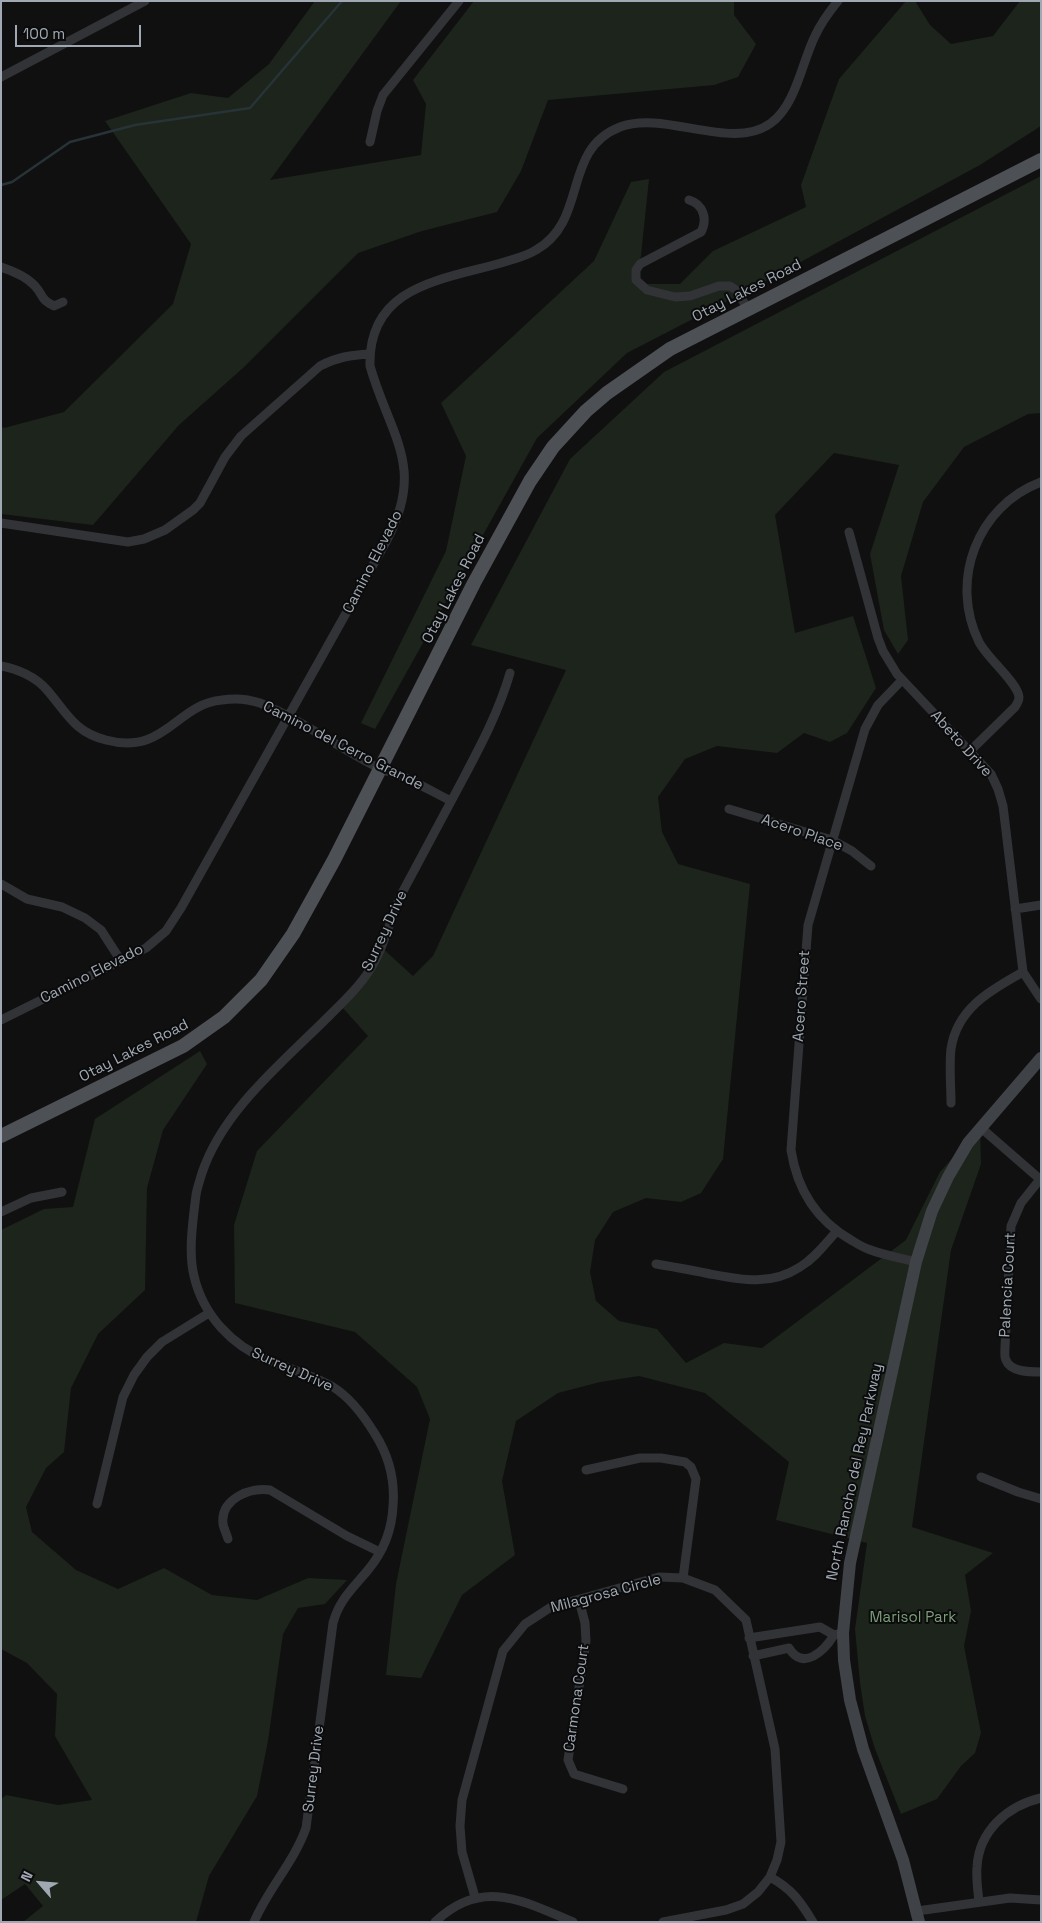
<!DOCTYPE html>
<html>
<head>
<meta charset="utf-8">
<style>
	body { margin:0 }
	#map { position:relative; width:1042px; height:1923px; overflow:hidden; background:#101011; font-family:"Space Grotesk",sans-serif }
	canvas { display:block }
	.frame { position:absolute; inset:0; border:2px solid #a0a9b3; pointer-events:none }
	.north { position:absolute; left:15px; top:1858px; width:50px; height:50px; -webkit-text-stroke:4px #0b0b0c; paint-order:stroke; rotate:297deg; font-size:14px; font-weight:700; line-height:20px; text-align:center; color:#a0a9b3 }
	.north::after { content:''; display:block; margin:auto; width:18px; height:22px; background:#a0a9b3; clip-path:polygon(50% 0,100% 100%,50% 72%,0 100%) }
	.scale { position:absolute; left:15px; top:25px; width:126px; height:22px; box-sizing:border-box; border:2px solid #a0a9b3; border-top:0; padding-left:6px; font-size:15px; line-height:18px; white-space:nowrap; color:#a0a9b3; -webkit-text-stroke:4px #0b0b0c; paint-order:stroke }
</style>
</head>
<body>
<div id="map">
<canvas width="1042" height="1923"></canvas>
<div class="frame"></div>
<div class="north">N</div>
<div class="scale">100 m</div>
</div>
<script>
const context = document.querySelector('canvas').getContext('2d');
context.lineJoin = 'round';
function fill(path, color) { context.fillStyle = color; context.fill(path, 'evenodd'); }
function trace(path, color, width, dash) { context.strokeStyle = color; context.lineWidth = width; context.lineCap = dash ? 'butt' : 'round'; context.setLineDash(dash || []); context.stroke(path); }
function drawText(font, color, halo, rows, align = 'center') {
  context.font = font + ' "Space Grotesk",sans-serif'; context.lineWidth = 4; context.setLineDash([]); context.textBaseline = 'middle'; context.strokeStyle = halo; context.fillStyle = color; for (const [text, x, y, turn = 0] of rows) {
    context.save(); context.translate(x, y); context.rotate((+turn || 0) * Math.PI / 180); context.textAlign = isNaN(turn) ? turn : align; if (halo) context.strokeText(text, 0, 0); context.fillText(text, 0, 0); context.restore();
  }
}
fill(new Path2D(`
	M315 1H401L270 180 421 155 426 104 413 80 474 1H734V15L756 44 738 77 714 85 548 100 521 171 497 212 422 231 358 253 243 368 179 425 93 525 1 514V426L4 428 64 412 173 304 191 244 105 121 191 93 228 98 269 64Z
	M906 1H915L930 25 951 44 993 36 1020 1H1041V126L980 165 747 291 627 353 537 438 375 729 361 723 446 551 466 456 441 403 594 261 631 182 649 179 638 284H680L713 251 806 207 801 185 839 79Z
	M1041 176V413L1028 414 964 447 923 502 901 576 908 640 898 654 884 630 870 554 899 465 834 453 775 515 795 633 853 616 876 688 847 733 830 742 804 733 777 753 717 746 685 759 658 797 662 832 678 864 750 884 723 1159 701 1193 681 1202 646 1198 613 1212 595 1240 590 1272 596 1301 619 1321 657 1329 686 1363 724 1343 762 1348 906 1240 940 1172 980 1127 981 1164 951 1250 912 1527 993 1553 965 1575 971 1611 964 1646 981 1733 975 1753 961 1766 937 1799 901 1814 875 1749 865 1716 860 1683 855 1629 867 1543 776 1520 789 1462 705 1393 639 1376 600 1382 558 1393 516 1421 502 1481 515 1555 462 1595 421 1678 386 1675 396 1584 430 1419 417 1387 355 1332 235 1303 234 1225 257 1151 368 1036 341 1006 381 947 413 976 433 956 566 670 471 645 570 459 664 372Z
	M200 1051 207 1064 163 1130 147 1188 145 1290 98 1334 71 1388 64 1452 46 1468 26 1507 32 1532 76 1570 118 1589 164 1568 212 1595 257 1600 308 1578 347 1580 325 1604 298 1608 283 1634 268 1741 257 1796 209 1876 196 1922H23L43 1906 25 1884 1 1900V1799L6 1795 58 1805 92 1800 55 1736 57 1694 27 1663 1 1649V1230L44 1209 73 1207 95 1119Z`), '#1c241c');
trace(new Path2D(`
	M1 185 12 182 70 142 135 125 250 108 342 1`), '#283337', 2.5);
trace(new Path2D(`
	M1 77 145 1
	M370 142 377 111 383 95 459 1
	M689 200C703 204 708 219 701 232L640 264 636 270V280L647 290 675 297 690 296 719 286H730L736 290 748 309
	M1 267C13 271 27 277 35 286 44 296 40 299 54 306L63 302
	M1 523 128 542 144 539 165 530 193 510 200 503 225 457 241 436 320 366C337 357 351 355 370 354
	M849 532 878 638 883 651 897 674 991 774 998 789 1003 806 1023 972 1041 999
	M1 666C18 669 36 677 47 690 67 713 74 732 106 740 165 756 176 704 222 700 234 698 248 699 260 703 302 720 339 748 379 768 386 771 394 773 401 776 418 783 435 793 451 801
	M902 680 878 705 865 729 808 925 791 1150C797 1189 816 1220 851 1240 856 1243 862 1247 868 1249 883 1255 900 1258 916 1262
	M970 751 1015 707C1017 704 1019 700 1019 697 1018 683 987 658 979 642 949 581 977 506 1041 482
	M729 809 832 840 852 851 871 866
	M1 884 27 899 62 907 85 918 101 930 121 961
	M1015 909 1041 905
	M1 1020 146 948 166 931 181 908 387 540C426 466 390 436 370 366 368 286 441 280 501 263 513 259 525 257 536 250 589 220 561 150 620 127 665 110 732 152 771 123 796 105 802 62 815 36 821 23 829 12 838 1
	M951 1103C951 1086 949 1066 951 1049 957 1008 991 990 1023 972
	M980 1127 1041 1180
	M1041 1178 1021 1203 1011 1226 1005 1347C1005 1351 1004 1357 1006 1360 1010 1372 1030 1372 1041 1372
	M1 1212 31 1198 62 1192
	M656 1264C674 1267 692 1270 710 1274 742 1280 771 1286 800 1267 815 1258 825 1244 836 1232
	M586 1470 640 1458H661L685 1462 691 1467 696 1479 683 1578
	M981 1477 1018 1492 1041 1499
	M97 1504 123 1397 134 1375 147 1357 162 1342 209 1313
	M228 1539C227 1535 224 1529 223 1524 220 1499 250 1487 270 1490L347 1536 380 1552
	M579 1600 585 1623 586 1641 568 1760 574 1774 623 1789
	M749 1638 820 1627 834 1635 843 1633
	M753 1656 789 1648C803 1672 825 1650 834 1635
	M770 1877C792 1889 800 1901 813 1922
	M475 1897 462 1852 460 1826 462 1800 503 1651 525 1624 551 1607 659 1577 683 1578 715 1590 746 1620 775 1749 781 1842 777 1860 770 1877 758 1892 743 1904 726 1910 663 1922
	M979 1902C978 1891 976 1879 977 1867 979 1831 1007 1806 1041 1798
	M917 1911 1010 1898 1041 1900
	M254 1922C268 1889 294 1862 306 1828L333 1623C339 1600 353 1588 368 1570 383 1552 392 1529 393 1506 395 1481 389 1456 375 1434 364 1416 351 1398 333 1387 312 1375 290 1369 268 1360 232 1346 203 1315 194 1276 188 1252 193 1220 196 1195 197 1188 200 1180 202 1173 223 1110 283 1062 329 1016 344 1001 360 986 371 968 386 945 390 916 402 893 422 855 443 817 463 779 481 745 499 711 510 673
	M435 1922C482 1877 523 1901 573 1922`), '#313336', 9);
trace(new Path2D(`
	M919 1922 903 1860 863 1749 850 1700 844 1660 843 1633 850 1563 916 1262 932 1211 948 1177 968 1143 1041 1058`), '#3f4246', 12);
trace(new Path2D(`
	M1 1136 183 1046 224 1017 261 980 293 934 334 860 474 583 530 481 553 447 586 411 607 393 670 349 1041 160`), '#4d5055', 14);
drawText('15px', '#a0a9b3', '#0b0b0c', [
	["Otay Lakes Road",747,291,-27],
	["Camino Elevado",373,562,-63],
	["Otay Lakes Road",454,589,-63],
	["Abeto Drive",961,744,48],
	["Camino del Cerro Grande",343,746,27],
	["Acero Place",802,833,19],
	["Surrey Drive",385,931,-65],
	["Camino Elevado",92,974,-27],
	["Acero Street",802,996,-86],
	["Otay Lakes Road",134,1051,-27],
	["Palencia Court",1008,1285,-87],
	["Surrey Drive",292,1370,24],
	["North Rancho del Rey Parkway",855,1472,-78],
	["Milagrosa Circle",606,1594,-15],
	["Carmona Court",577,1698,-82],
	["Surrey Drive",314,1769,-83]
]);
drawText('15px', '#7b9e77', '#0b0b0c', [
	["Marisol Park",913,1618]
]);
</script>
</body>
</html>
